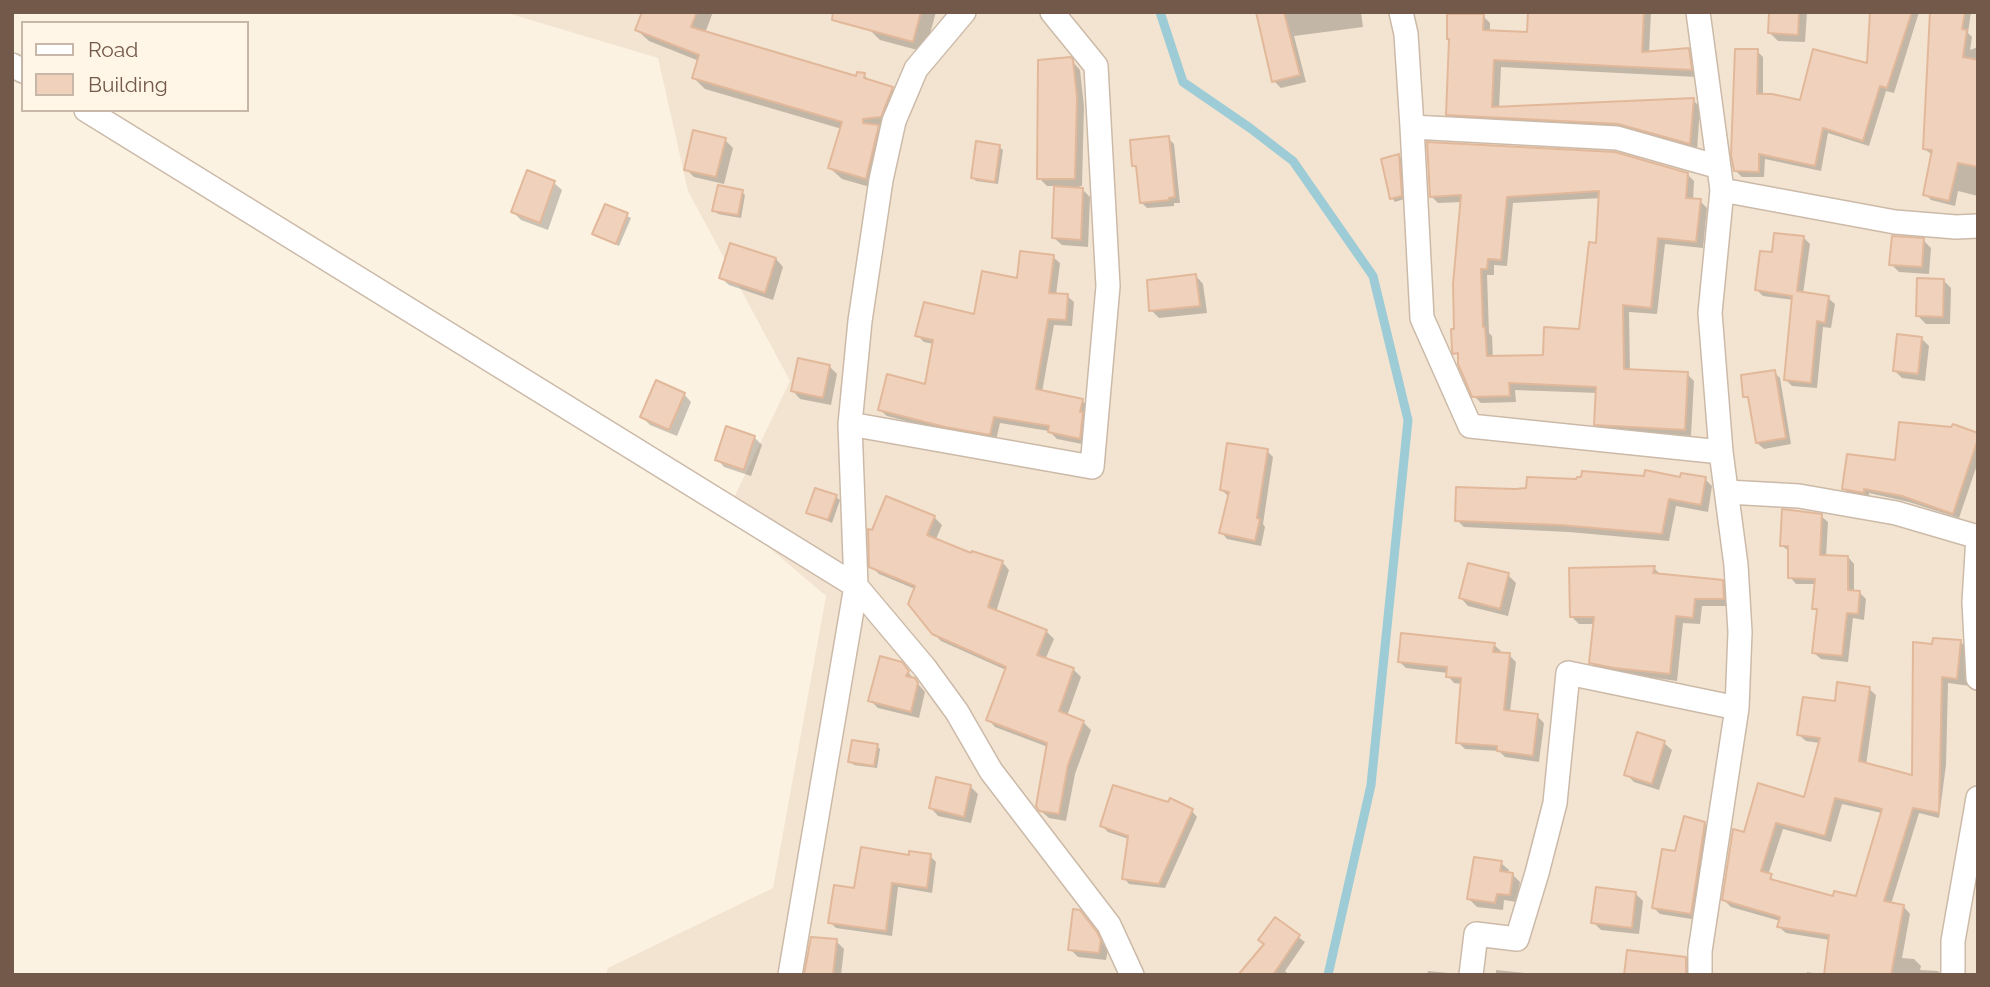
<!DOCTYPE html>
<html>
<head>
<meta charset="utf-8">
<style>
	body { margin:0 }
	#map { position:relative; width:1990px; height:987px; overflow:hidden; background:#fcf2e2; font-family:Raleway,sans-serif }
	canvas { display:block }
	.frame { position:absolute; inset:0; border:14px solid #725949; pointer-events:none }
	.legend { position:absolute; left:21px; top:21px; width:228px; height:91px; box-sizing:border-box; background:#fff6e8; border:2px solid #c7b7a8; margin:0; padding:9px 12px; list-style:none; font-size:21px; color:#725949 }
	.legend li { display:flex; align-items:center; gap:14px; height:35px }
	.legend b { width:35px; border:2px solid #c7b7a8 }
</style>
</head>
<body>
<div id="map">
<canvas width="1990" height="987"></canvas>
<div class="frame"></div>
<ul class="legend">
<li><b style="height:9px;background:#fff"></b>Road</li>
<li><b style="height:19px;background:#f0d1bb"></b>Building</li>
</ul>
</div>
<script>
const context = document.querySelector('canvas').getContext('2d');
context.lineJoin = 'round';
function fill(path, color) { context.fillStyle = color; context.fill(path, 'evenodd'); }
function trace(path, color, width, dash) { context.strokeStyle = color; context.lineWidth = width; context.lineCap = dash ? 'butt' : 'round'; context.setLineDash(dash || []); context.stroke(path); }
fill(new Path2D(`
	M504 12H1978V975H606L608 968 773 888 826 596 727 512 790 381 688 191 658 58Z`), '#f3e4d1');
fill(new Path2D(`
	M644 12H713L705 33 857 78 864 75 871 82 892 88 904 100 892 128 880 129 889 138 877 189 842 179 830 168 842 129 705 89 694 78 699 61 649 41 637 30Z
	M873 12H936L925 52 880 40 868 28Z
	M1256 12H1361L1363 27 1294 36 1306 82 1281 88 1274 81Z
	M1530 12H1651L1649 53 1688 50 1695 57 1698 77 1501 67 1499 109 1693 100 1700 107 1697 150 1455 122 1448 114 1483 16 1490 23V32L1529 34Z
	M1771 12H1807L1805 42 1778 41 1770 33Z
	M1872 12H1919L1894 93 1886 91 1869 146 1828 133 1821 171 1765 159 1764 177H1742L1735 170 1757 51 1763 57V96L1801 102 1869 65Z
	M1932 12H1971L1968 33 1972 37 1970 50 1978 47V196L1958 191 1955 206 1931 200 1925 194 1933 155 1924 149Z
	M1070 59 1080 70 1084 106 1082 186H1079L1090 197 1088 247 1062 245 1054 238 1056 186H1047L1039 178Z
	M1168 138 1174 144 1180 203H1174V206L1147 208 1141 202 1138 170 1134 165Z
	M725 140 733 148 724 184 694 177 686 169Z
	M999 147 1003 150 998 184 976 181 973 178Z
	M1399 156 1402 159 1404 199 1395 202 1392 198Z
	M1687 174 1694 181 1693 200 1700 201 1707 208 1703 248 1665 244 1657 314 1629 312 1630 371 1687 374 1694 381 1691 436 1603 431 1596 424 1598 393 1515 390 1516 402 1481 403 1474 396 1459 357 1455 353 1462 202 1438 203 1431 196ZM1601 198 1597 245 1581 331 1544 357 1493 358 1492 336 1489 333 1487 275H1494V265L1507 266 1513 203Z
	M554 183 562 190 548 230 521 220 513 212Z
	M742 192 745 195 741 218 718 214 714 210Z
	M606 206 631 218 619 246 594 234Z
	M1804 238 1810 244 1803 294 1828 298 1835 304 1831 328 1823 327 1817 388 1792 386 1785 379 1794 300 1763 296 1757 290 1773 254Z
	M1923 240 1931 248 1929 274 1899 272 1891 264Z
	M1053 257 1060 263 1056 295 1067 296 1074 302 1072 326 1054 325 1042 392 1082 401 1089 407 1087 445 1057 439 1049 431 1000 423 996 440 953 433 887 416 880 410 926 386 934 344 924 342 917 335 975 316 1018 280Z
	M776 259 783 267 773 300 729 285 721 278Z
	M1196 276 1203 284 1207 313 1159 318 1151 310Z
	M1943 280 1951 288 1950 324H1926L1918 316Z
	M1921 338 1929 346 1925 381 1902 378 1894 370Z
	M829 366 837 374 831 405 800 399 793 391Z
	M1774 372 1780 378 1791 444 1764 449 1757 443 1751 402 1745 396Z
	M684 394 691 402 677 436 650 425 642 417Z
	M1978 434V462L1959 518 1909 502 1869 493V498L1850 494 1844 489 1896 462Z
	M754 437 762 445 751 476 724 467 717 459Z
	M1267 451 1273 457 1263 524 1265 527 1261 546 1227 539 1221 532 1229 497 1222 490Z
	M1705 479 1712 486 1708 512 1676 506 1669 541 1569 532 1464 527 1457 520 1528 489Z
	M836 497 840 500 832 523 808 512Z
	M1821 516 1828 522 1826 557H1848L1854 564V592L1860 593 1866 599 1864 620 1853 618 1848 662 1821 659 1814 653 1819 613 1814 608 1816 584H1796L1790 577V552L1781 545Z
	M934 517 942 525 936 539 972 555 1002 562 1009 570 996 612 1046 631 1054 639 1045 660 1073 669 1081 677 1067 716 1083 722 1091 730 1075 774 1066 821 1049 818 1040 810 1048 747 995 727 988 719 1006 670 941 641 933 633 915 589 879 574 871 566Z
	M1654 568 1661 575 1722 582 1730 589 1731 606H1702L1700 624 1683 623 1677 681 1599 670 1591 662 1595 624H1579L1572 617Z
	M1508 575 1516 583 1508 616 1468 606 1461 598Z
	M1935 640 1961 642 1968 649 1970 686 1948 683 1946 765 1939 818 1919 813 1891 904 1904 907 1910 914 1902 958 1914 959 1921 966 1920 970 1938 971 1942 975H1807V972L1826 975 1830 940 1786 933 1779 927 1780 921 1731 907 1724 900 1745 834 1805 799 1820 743 1806 741 1799 735 1836 703 1869 689 1876 695 1866 765 1913 777ZM1842 804 1882 813 1857 898H1834L1778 883 1768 875 1783 829 1831 842Z
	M1494 645 1501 651 1500 654 1509 655 1516 662 1510 712 1537 716 1544 723 1539 762 1505 757 1499 751 1465 749 1458 742 1462 684 1454 683 1448 676V673L1406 668 1400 662Z
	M901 664 925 692 919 718 878 708 870 700Z
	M1664 743 1672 750 1659 790 1634 782 1626 774Z
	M877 746 880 749 877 768 854 765 850 761Z
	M970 786 978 794 971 823 938 816 931 808Z
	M1192 811 1197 817 1165 888 1129 884 1124 878 1129 839 1108 832 1102 826Z
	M1705 824 1711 830 1698 920 1660 914 1654 908 1676 853Z
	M930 856 936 862 932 893 898 887 892 936 836 928 830 922 856 890 910 857Z
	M1501 863 1509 870 1508 874 1513 875 1520 882 1517 902 1504 900 1503 910 1477 907 1469 899Z
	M1635 893 1643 901 1639 934 1601 930 1593 922Z
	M1087 920 1108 950 1106 960 1078 957 1070 949Z
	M1275 920 1305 942 1285 971 1288 974 1245 975 1266 945Z
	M836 941 844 949 841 975H805Z
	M1496 970 1525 973 1527 975H1496Z
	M1428 971 1449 973 1451 975H1427Z`), '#0003');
trace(new Path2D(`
	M1160 12 1183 82 1250 128 1293 161 1373 276 1408 420 1371 785 1328 975`), '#9eccd6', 9);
const building = new Path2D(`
	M642 12H697L691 27 856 76 857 72 865 73 864 78 893 87 881 117 863 119V123L879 125 866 179 828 168 842 122 692 78 699 55 635 30Z
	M833 12H921L913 42 832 20Z
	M1256 12H1284L1300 75 1272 82Z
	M1528 12H1644L1642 52 1689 48 1692 70 1494 60 1492 107 1694 98 1690 144 1618 124 1446 115 1449 39H1447V14H1484L1483 30 1527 32Z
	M1769 12H1799L1798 35 1768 33Z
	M1870 12H1912L1887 88 1880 86 1863 141 1823 128 1815 166 1759 154V172L1734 171 1731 155 1735 49H1758L1757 94H1772L1800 100 1813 49 1867 63Z
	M1930 12H1965L1962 29 1967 30 1963 57 1978 60V167L1958 163 1949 201 1923 195 1932 150 1923 149Z
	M1071 57 1073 60 1077 97 1075 179H1037L1038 60Z
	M693 130 726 138 716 177 684 170Z
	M1169 136 1175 197 1169 198V200L1140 203 1136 166H1132L1130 140Z
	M976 141 1000 145 995 182 971 178Z
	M1427 142 1615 152 1688 173 1686 198 1701 199 1696 242 1658 238 1651 308 1623 305 1624 369 1688 372 1685 430 1594 425 1596 387 1509 383 1510 396 1472 397 1458 364V353L1453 354 1452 350 1451 329H1454L1453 284 1461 195 1430 197ZM1599 191 1596 243 1589 242 1579 329 1544 327 1543 355 1487 356 1485 327H1483L1481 269H1487L1488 259 1501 260 1507 197Z
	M1399 154 1402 196 1390 199 1381 159Z
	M527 170 555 181 540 223 511 212Z
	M718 185 743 190 738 215 712 211Z
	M1054 186 1083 188 1081 240 1052 238Z
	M605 204 628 213 616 244 592 234Z
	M1774 233 1804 236 1797 291 1829 296 1825 323 1817 321 1811 383 1784 380 1792 296 1755 290 1760 251 1772 252Z
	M1892 236 1924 238 1922 267 1889 265Z
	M730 243 776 258 765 293 719 278Z
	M1020 251 1054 255 1049 293 1068 294 1066 320 1048 319 1036 389 1083 399 1080 412H1083L1080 439 1048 432 1049 426 994 417 990 435 945 427 878 410 887 374 925 384 933 340 915 336 924 302 974 314 982 271 1017 278Z
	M1196 274 1200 306 1149 311 1147 280Z
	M1917 278 1944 279 1943 317 1916 316Z
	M1897 334 1922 337 1918 374 1893 371Z
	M798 358 830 365 823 398 791 391Z
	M1775 370 1786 438 1756 443 1748 397H1743L1741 375Z
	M656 380 685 393 669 430 640 417Z
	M1899 422 1951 427 1953 424 1978 433V439L1953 514 1902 496 1864 489V493L1842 489 1847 454 1895 460Z
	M726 426 755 436 744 470 715 460Z
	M1227 443 1268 449 1257 518 1260 519 1255 541 1219 533 1229 492 1220 490Z
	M1645 470 1680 477 1681 473 1706 477 1701 505 1669 499 1662 534 1560 525 1455 521 1456 487 1515 489 1526 488 1527 477 1576 479 1577 477H1581L1582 471 1644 476Z
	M815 488 837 495 828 520 806 513Z
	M886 496 935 516 927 535 971 553 972 551 1003 561 988 607 1047 630 1037 655 1074 668 1059 711 1084 721 1068 765 1059 814 1039 811 1036 806 1047 743 986 720 1006 667 932 634 908 604 915 586 869 567 868 529 872 530Z
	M1782 509 1822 514 1820 555 1848 556V590L1860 591 1858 614 1847 613 1842 656 1812 653 1817 609H1812L1815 579 1788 578V546H1780Z
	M1468 563 1509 573 1500 609 1459 598Z
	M1655 566 1653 573 1723 580 1724 599H1695L1693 618 1676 616 1670 674 1614 668 1589 663 1594 617H1570L1569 568Z
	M1401 633 1495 643 1493 652 1510 653 1504 710 1538 714 1533 756 1497 751V746L1456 743 1461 678 1446 677 1447 667 1398 662Z
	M1933 638 1961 640 1957 679 1942 677 1939 813 1913 808 1884 901 1904 905 1891 975H1824L1829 935 1777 927 1780 917 1722 900 1733 829 1744 832 1758 783 1804 797 1820 738 1797 735 1803 697 1835 701 1837 682 1870 687 1859 761 1912 775 1913 642 1932 644ZM1835 798 1882 809 1856 896 1834 891 1833 896 1770 879 1772 874 1761 871 1776 823 1825 836Z
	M880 656 902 662 909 671 906 676 915 678 918 683 911 712 868 701Z
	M1637 732 1665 741 1652 784 1624 775Z
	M852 740 878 744 874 766 848 762Z
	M936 777 971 785 964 817 929 808Z
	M1113 785 1168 802 1170 798 1193 809 1159 884 1122 879 1128 836 1100 826Z
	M1684 816 1705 822 1691 914 1652 908 1662 849 1675 851Z
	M861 847 909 855V851L931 854 927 888 892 883 886 931 828 923 834 885 854 888Z
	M1474 857 1502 861 1500 871 1513 873 1510 895 1497 894 1495 903 1467 899Z
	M1596 887 1636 892 1632 928 1591 923Z
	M1073 909 1080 910 1097 932 1101 940 1099 953 1068 950Z
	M1275 917 1300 935 1273 975H1238L1264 944 1258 940Z
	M811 937 837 939 833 975H804Z
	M1627 950 1686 957V975H1624Z`);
fill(building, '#f0d1bb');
trace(building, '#e2b89b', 2);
const street = new Path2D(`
	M1401 12 1406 34 1412 127 1617 138 1719 167
	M1698 12 1722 190 1710 313 1721 452 1736 565 1740 632 1737 708 1700 951V975
	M12 65 23 71
	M86 110 856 586 925 668 957 712 991 771 1109 925 1132 975
	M1412 127 1422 318 1470 426 1721 452
	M1722 190 1895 222 1956 227 1978 226
	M850 424 1092 467 1108 286 1096 66 1052 12
	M1727 492 1799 496 1896 513 1978 537 1974 602 1978 678
	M790 975 856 586 850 424 860 321 881 180 894 121 916 69 964 12
	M1471 975 1476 934 1517 939 1537 873 1555 803 1568 673 1737 708
	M1953 975V941L1978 798`);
trace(street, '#ccbaa9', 26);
trace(street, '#fff', 23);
</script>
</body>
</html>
